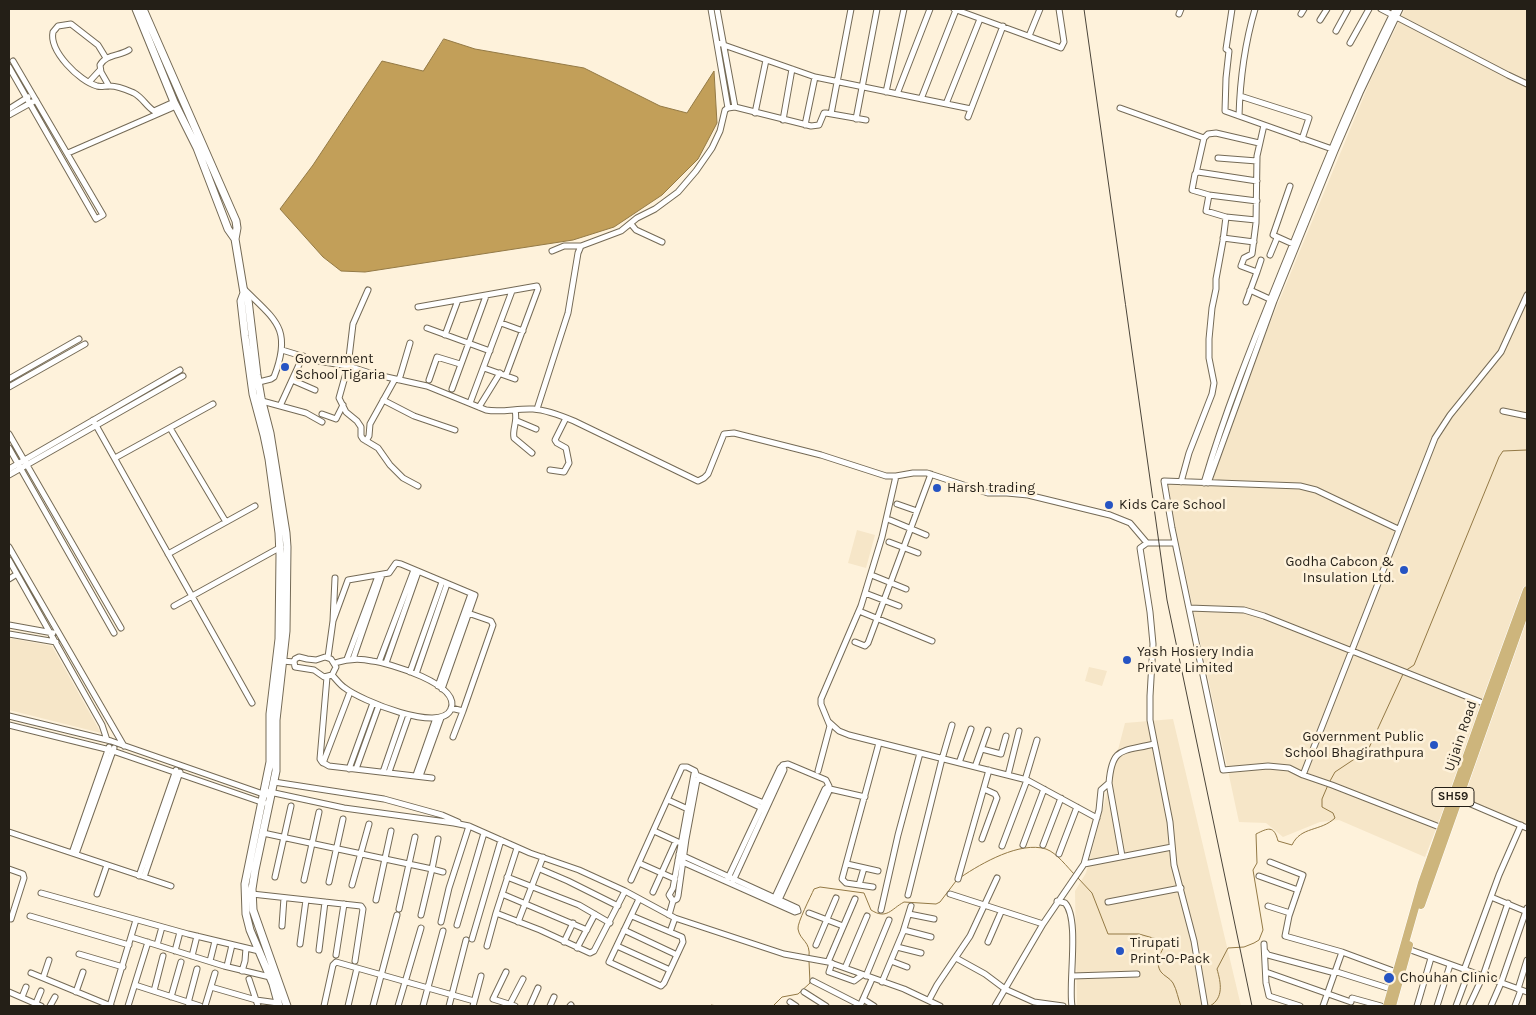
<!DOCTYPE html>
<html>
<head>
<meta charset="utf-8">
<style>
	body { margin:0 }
	#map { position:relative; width:1536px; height:1015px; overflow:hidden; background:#fef2db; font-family:Karla,sans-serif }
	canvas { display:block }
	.frame { position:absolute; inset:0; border:10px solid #241f17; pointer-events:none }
</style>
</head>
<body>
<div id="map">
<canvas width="1536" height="1015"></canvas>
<div class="frame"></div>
</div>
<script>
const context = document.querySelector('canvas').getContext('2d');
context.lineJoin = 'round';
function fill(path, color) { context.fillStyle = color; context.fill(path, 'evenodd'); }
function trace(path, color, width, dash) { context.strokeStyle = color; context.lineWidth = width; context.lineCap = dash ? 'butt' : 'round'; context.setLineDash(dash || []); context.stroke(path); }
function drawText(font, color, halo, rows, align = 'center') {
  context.font = font + ' Karla,sans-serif'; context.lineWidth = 5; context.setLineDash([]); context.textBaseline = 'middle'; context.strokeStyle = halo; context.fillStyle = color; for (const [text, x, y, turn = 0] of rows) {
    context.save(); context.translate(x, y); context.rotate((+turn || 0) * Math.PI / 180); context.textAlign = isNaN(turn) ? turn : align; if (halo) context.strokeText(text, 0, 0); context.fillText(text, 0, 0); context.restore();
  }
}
fill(new Path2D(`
	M1405 9H1527V584L1478 724 1425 857 1339 820 1320 822 1283 837 1266 823 1239 822 1166 483 1208 484 1263 340 1371 79Z
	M857 530 875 535 866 568 848 563Z
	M1527 618V826L1463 799Z
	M9 638 52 646 101 733 9 710Z
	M1089 667 1107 671 1102 686 1085 681Z
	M1173 719 1241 1006H1077L1075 891 1086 873 1125 723Z`), '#f6e6c8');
const water = new Path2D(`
	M444 39 475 49 584 68 660 106 687 113 714 71 717 123 698 159 662 195 614 227 573 240 365 272 341 271 323 257 280 209 313 165 382 61 423 71Z`);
fill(water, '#c29f59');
trace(water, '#937945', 1);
trace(new Path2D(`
	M1405 671 1414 665 1499 457 1503 451 1527 450
	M1330 781 1335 772 1368 750 1403 674
	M961 877C982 863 1020 841 1046 849 1057 853 1067 867 1075 875
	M1078 878 1092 893 1108 934H1139L1167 942C1162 950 1154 962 1161 972 1164 976 1170 978 1173 983 1177 990 1178 999 1181 1006
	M809 957C811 941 800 941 798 929 797 923 811 896 814 889L820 887 864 893 871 910C887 920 891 909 904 902L936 904 940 902 956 881
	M710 1006 711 1005 717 1006
	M773 1006 782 997 798 994 810 983 809 961
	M1210 1006C1224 998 1221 983 1217 969L1228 948 1244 947 1254 943 1259 940 1263 930 1253 870 1257 863 1256 834C1268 828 1274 825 1278 841L1292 845C1301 826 1320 832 1335 818L1333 813 1322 807V799L1328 785`), '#937945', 1);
const street = new Path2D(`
	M711 9 728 108
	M717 9 735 107
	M954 9 1061 48 1064 42 1059 9
	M1232 9 1226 49 1229 51 1226 78 1225 111 1239 116C1240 80 1245 43 1255 9
	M1381 9 1508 75 1527 84
	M1179 14 1181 9
	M1301 14 1304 9
	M1320 20 1327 9
	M1336 31 1348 9
	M1029 36 1040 9
	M718 43 815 77 971 109
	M1350 43 1369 9
	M106 58 98 45 71 24 58 26 53 32C49 51 79 81 97 86 101 87 104 86 108 86 117 85 127 90 134 93 143 98 146 106 154 111L174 102
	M9 67 96 219 103 215 13 61
	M89 82 100 70
	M109 86 101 72 100 65C106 54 120 56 129 50
	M886 92 904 9
	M897 94 930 9
	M1240 96 1309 118 1302 139
	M921 99 956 10
	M946 104 980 19
	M1120 108 1204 138 1196 173
	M9 109 28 97
	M755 113 766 60
	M831 114 851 9
	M9 115 36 100
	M1239 116 1332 149
	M968 117 1003 26
	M856 119 877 9
	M783 120 792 69
	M805 125 815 77
	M1204 138 1208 134 1216 133 1259 143
	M68 153 176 106
	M1218 158 1257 161
	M1290 186 1273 235 1293 244 1294 247
	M1209 195 1257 201
	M1226 217 1206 211 1209 195 1192 190 1195 174 1198 172 1257 181
	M631 224 636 230 662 242
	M1223 238 1254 242
	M552 251 564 246H581
	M1270 255 1277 238
	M1257 272 1261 260
	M243 288C275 320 293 328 274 377L271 379 259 382
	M368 290 353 324 348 366 339 398 346 412 357 421 361 427V436L363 439 378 448 390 465 403 478 418 486
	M1250 290 1274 301
	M1246 302 1257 272 1241 266 1244 258 1252 254 1256 223 1257 156 1264 125
	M418 307 537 286 538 289 506 375
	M501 323 523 331
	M427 328 490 351
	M445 335 458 300
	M282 350 318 361 348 366 373 374 427 386 486 410C502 413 517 408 533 409 547 410 562 416 574 421L698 481 704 478 708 474 724 434 734 433 821 455 886 476H896L913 473H927L988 493H1007L1028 495 1110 515 1130 523 1147 543
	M484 368 515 379
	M9 379 79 339
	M292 380 315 390
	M399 380 410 343
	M429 380 437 357 460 364
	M9 387 85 344
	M452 389 486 296
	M383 400 414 416 455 430
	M262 401 306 413 322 422
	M470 403 512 291
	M280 406 303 356
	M479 407 500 373
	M537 409 568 313 578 253 581 246 621 231 637 218 655 209 678 192 696 171 712 148 720 131 725 110 728 108 735 107 811 126 819 125 824 113H826L866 120
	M515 410C518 423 512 428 514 438L532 453
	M1503 411 1527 416
	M322 414 336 419 343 405
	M93 420 252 703
	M517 421 536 429
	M170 428 226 522
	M9 434 121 628
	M366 441 369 436 370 424 395 379
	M9 448 114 633
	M115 458 213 404
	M9 469 180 370
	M550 470 564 472 569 463 566 448 557 443 555 440 566 418
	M9 475 183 376
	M1181 482 1189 453 1212 394 1214 383 1209 358V339L1212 308 1216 289V279L1223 241 1226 217 1256 220
	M1204 483C1226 408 1256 335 1285 263 1320 177 1354 91 1395 9
	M1208 483 1274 301 1335 151 1360 93 1400 9
	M897 504 917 511
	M890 520 926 535
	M1398 529 1316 490 1300 486 1164 481 1172 528 1223 770 1268 766 1289 768 1303 775 1332 785 1442 828
	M889 542 918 553
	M1175 543H1147L1140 548 1150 612 1153 644 1150 696V720L1170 822 1174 865 1194 941 1205 1006
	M9 547 124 746
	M168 554 255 506
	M9 560 102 725 107 740
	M874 576 906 589
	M9 579 17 574
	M865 593 899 606
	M174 606 281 547
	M1189 608 1244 610 1264 616 1488 705
	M859 611 932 641
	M333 621 348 580 389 573 396 563 401 564 475 595 442 689
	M9 625 53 633
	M9 634 56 642
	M855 642 865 646 868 643 931 474
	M328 657 333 621 335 578
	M347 659 378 576
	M353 659 382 575
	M282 661 294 662 295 667 314 670 324 677 332 675 336 667 331 659 325 657 316 660 307 659 299 657 295 659 294 662
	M379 662 414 570
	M386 663 418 572
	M410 672 442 582
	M416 674 447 584
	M332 675C336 679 340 685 345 688 360 700 441 734 451 709 461 684 389 663 372 661 359 658 347 659 335 663
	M327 677 320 759 322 762 329 766 432 778
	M438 686 471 594
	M451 708 463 711 493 625 491 621 465 612
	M9 716 111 741 266 795
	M829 722 839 731 849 735 1027 780 1097 818
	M9 725 110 750 264 803
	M453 737 463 711
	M982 749 1001 754 1006 736
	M323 763 350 692
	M959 763 971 729
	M783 765 788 764 826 780 829 786
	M975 767 988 730
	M349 769 373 703
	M356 769 379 705
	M818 771 830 726 821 704V699L861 606 882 537 896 476
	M383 772 403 714
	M389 772 409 715
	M416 775 436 718
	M1008 775 1019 731
	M1303 775 1435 438 1450 415 1501 352 1527 295
	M420 776 441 718
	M1025 780 1037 740
	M274 782 384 799 442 815 458 822
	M1109 783 1122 856
	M830 789 865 797
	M265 791 344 808 454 823 469 826 530 853 579 870 625 891 675 918 784 954 828 962 904 989 940 1006
	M1459 799 1527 828
	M668 800 690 810
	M654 831 678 842
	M9 832 171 886
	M263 833 432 869 438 839
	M982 839 997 798 995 794 984 789
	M1023 845 1044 789
	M1043 845 1061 798
	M1002 846 1027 780
	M517 848 496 913 540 930 590 953 594 951 625 891
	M72 853 109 747
	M76 854 114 748
	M1059 854 1077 807
	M678 860 795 912 798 911 797 908 679 854
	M1270 862 1303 875 1289 916 1285 936 1342 952 1396 972
	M639 863 675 879
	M847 864 878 871
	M1084 864 1099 810 1101 790 1109 783C1112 746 1122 752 1154 744
	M9 869 23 874 24 878 11 919
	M540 869 568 881 618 906
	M139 876 176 770
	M1259 876 1298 890
	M144 877 180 772
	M275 877 291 806
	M507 877 579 905 610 923
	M728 878 780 768 783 765 784 770 733 881
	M958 879 989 770
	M304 880 319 812
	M631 880 682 767H687L695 771 696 774
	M329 882 343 819
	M352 885 369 824
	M859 885 864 868
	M873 887 846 883 842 879 879 743
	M653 892 676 841
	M41 893 188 934 259 951
	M97 894 107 865
	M252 894 361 906 363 909 355 961
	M502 894 587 930
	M950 894 1043 924
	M908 895 942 759 952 725
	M1491 897 1527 912
	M639 899 609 962 661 986 664 983 683 942 682 937 670 932 675 918
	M774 899 825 789 829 786V791L778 902
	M376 900 391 831
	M673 901 669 895 673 888 694 774 766 804
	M1057 901 1065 903C1080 919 1068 984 1072 1006
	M1108 902 1181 888
	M1268 906 1290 913
	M399 909 415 837
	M881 910 898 835 920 753
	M809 913 843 926
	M909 914 934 919
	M421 915 432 869 443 872
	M669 915 673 901 677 899 678 896 686 839 697 780 700 779 762 808
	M30 916 129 945
	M632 916 670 932
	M441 922 449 888 469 826
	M518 922 543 857
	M457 925 484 833
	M282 926 284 898
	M624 930 677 955
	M904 930 931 937
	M131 937 224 966 270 977
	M472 939 501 840
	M564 942 573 923
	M988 942 1001 912
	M300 944 306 900
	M1264 944 1266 983 1269 996 1300 1006
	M157 945 162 927
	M816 945 836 898
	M487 946 496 913
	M617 946 670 970
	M897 947 921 953
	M577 948 595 914
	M1408 949 1527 992
	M319 950 325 902
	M175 951 180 932
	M1265 951 1268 955 1335 973 1337 972 1391 989
	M79 954 123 967
	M336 955 344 904
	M192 956 197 936
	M956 958 985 974 1005 989 1034 1002 1063 1006
	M210 961 215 941
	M891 961 907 967
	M828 962 855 899
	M832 963 829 972 854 981 862 975
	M227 966 232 945
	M845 968 867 916
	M1464 970 1499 875 1521 825
	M242 971 245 961 246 948
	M506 972 493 999 515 1006
	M1266 972 1351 1002
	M31 973 111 1006
	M866 976 889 920
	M1072 976 1137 974
	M43 978 49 960
	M249 979 258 1006
	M813 981 860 1005
	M882 982 903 932 911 906
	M135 985 200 1006
	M211 987 256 1000 278 1003
	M1518 989 1527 960
	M154 991 163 956
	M9 992 41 1006
	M76 992 83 972
	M804 992 826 1006
	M22 997 26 987
	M171 997 181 962
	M1352 998 1381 1006
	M863 999 874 1006
	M929 1000 937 985 970 936 997 878
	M790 1002 796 1006
	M36 1003 41 991
	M188 1003 197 969
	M510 1004 523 979
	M50 1006 55 997
	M110 1006 136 920
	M128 1006 148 942
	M205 1006 215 973
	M324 1006 333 965 336 962 474 1001
	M348 1006 357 968
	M373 1006 397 915
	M398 1006 421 928
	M423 1006 443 931
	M449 1006 466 940
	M473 1006 481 976
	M530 1006 538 988
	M550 1006 554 997
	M570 1006 571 1005
	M860 1006 872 979
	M995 1006 1043 924 1084 864 1172 847
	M1323 1006 1342 952
	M1417 1006 1431 958
	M1437 1006 1450 965
	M1456 1006 1469 971
	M1469 1006 1483 976 1508 903
	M1491 1006 1501 983 1527 908
	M1515 1006 1521 990`);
const secondary = new Path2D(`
	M136 9 174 102 197 148 228 229 235 239
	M143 9 236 221 237 228 235 239 244 293 248 300 257 375 261 398 270 433 286 533 287 547 286 631 276 720V771L255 870 252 889 253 910 287 1006
	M244 293 241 301 245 336 253 394 264 435 269 459 279 533 280 555 279 639 270 714V762L245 884 246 914 250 930 273 984 279 1006`);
const primary = new Path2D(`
	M1421 905 1527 606
	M1387 1006 1422 883 1485 705 1527 590
	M1392 1006 1409 945`);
trace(street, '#746a56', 7);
trace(secondary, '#746a56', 9);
trace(primary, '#fff', 9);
trace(street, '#fff', 5);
trace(secondary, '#fff', 7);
trace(primary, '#cdb57c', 8);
trace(new Path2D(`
	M1084 9 1167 600 1252 1006`), '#4a4439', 1);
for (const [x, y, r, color] of [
	[285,367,5,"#2654c3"],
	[937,488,5,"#2654c3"],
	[1109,505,5,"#2654c3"],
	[1404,570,5,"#2654c3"],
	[1127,660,5,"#2654c3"],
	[1434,745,5,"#2654c3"],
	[1120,951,5,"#2654c3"],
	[1389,978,6,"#2654c3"]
]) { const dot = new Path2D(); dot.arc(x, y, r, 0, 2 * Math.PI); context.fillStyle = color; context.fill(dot); trace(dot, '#fef2db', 2); }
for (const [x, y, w] of [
	[1453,797,42]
]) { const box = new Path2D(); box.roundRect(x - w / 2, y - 9.5, w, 19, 4); context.fillStyle = '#fef2db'; context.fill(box); trace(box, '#241f17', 1); }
drawText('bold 12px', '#241f17', null, [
	["SH59",1453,797]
]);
drawText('14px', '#241f17', '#fef2db', [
	["Government",295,359],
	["School Tigaria",295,375],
	["Harsh trading",947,488],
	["Kids Care School",1119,505],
	["Godha Cabcon &",1394,562,"right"],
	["Insulation Ltd.",1394,578,"right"],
	["Yash Hosiery India",1137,652],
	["Private Limited",1137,668],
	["Government Public",1424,737,"right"],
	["School Bhagirathpura",1424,753,"right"],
	["Tirupati",1130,943],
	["Print-O-Pack",1130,959],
	["Chouhan Clinic",1400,978]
], 'left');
drawText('14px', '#241f17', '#fef2db', [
	["Ujjain Road",1461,736,-71]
]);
</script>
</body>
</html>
